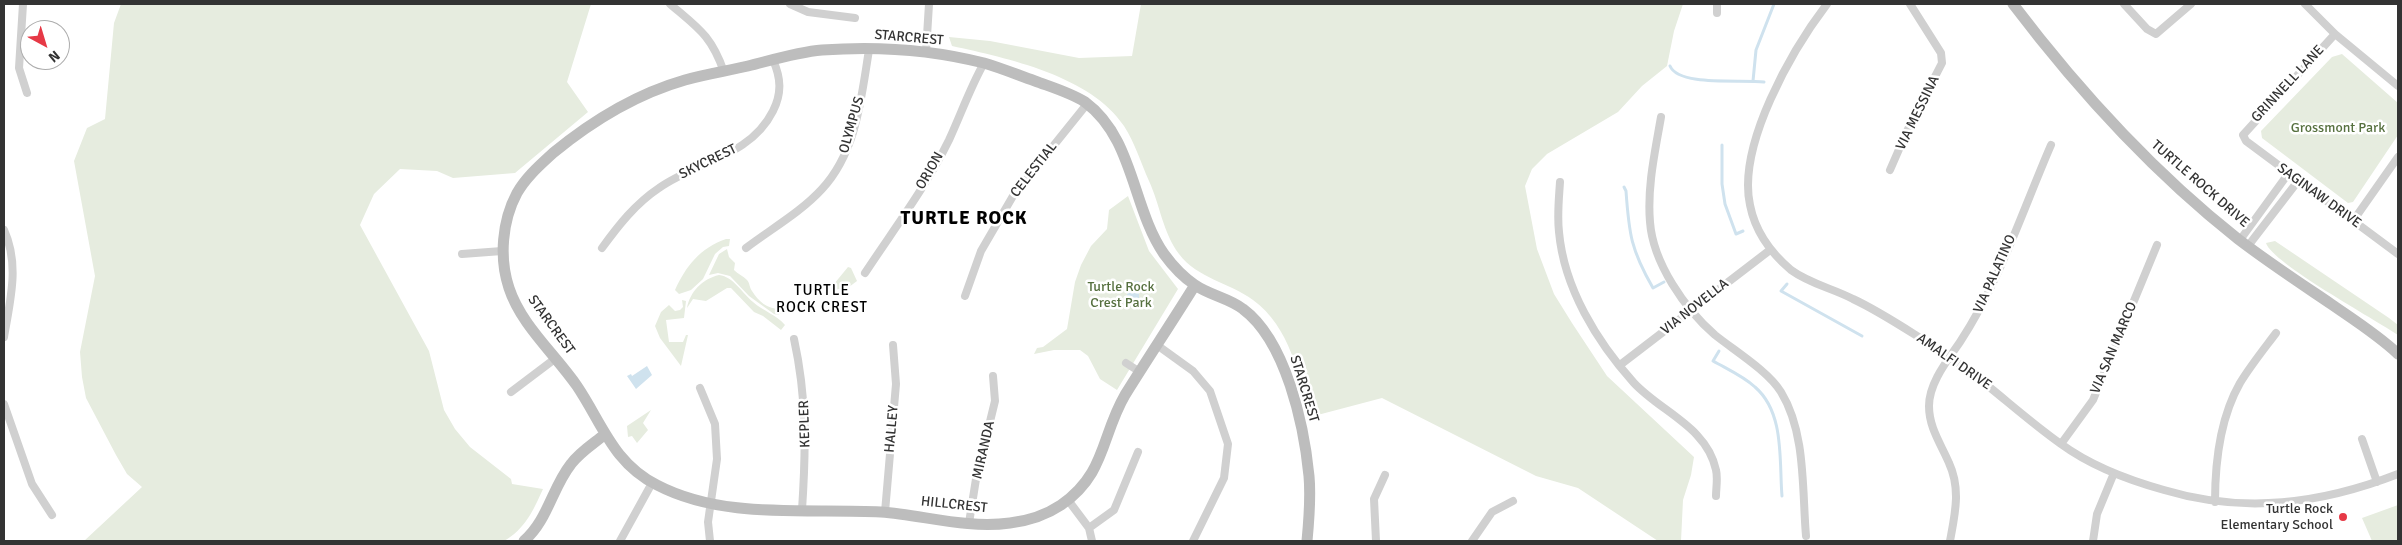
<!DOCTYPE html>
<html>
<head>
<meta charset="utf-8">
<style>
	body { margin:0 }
	#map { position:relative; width:2402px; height:545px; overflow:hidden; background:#fff; font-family:Signika,sans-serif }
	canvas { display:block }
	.frame { position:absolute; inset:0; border:5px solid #333; pointer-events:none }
	.north { position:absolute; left:20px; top:20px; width:50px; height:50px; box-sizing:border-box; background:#fff; border:1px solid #adadad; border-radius:50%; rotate:141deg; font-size:14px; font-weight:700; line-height:20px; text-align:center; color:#333 }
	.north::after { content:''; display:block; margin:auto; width:18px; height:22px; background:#e63946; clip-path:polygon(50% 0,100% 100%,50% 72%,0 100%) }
</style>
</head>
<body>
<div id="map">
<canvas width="2402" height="545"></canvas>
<div class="frame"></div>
<div class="north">N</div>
</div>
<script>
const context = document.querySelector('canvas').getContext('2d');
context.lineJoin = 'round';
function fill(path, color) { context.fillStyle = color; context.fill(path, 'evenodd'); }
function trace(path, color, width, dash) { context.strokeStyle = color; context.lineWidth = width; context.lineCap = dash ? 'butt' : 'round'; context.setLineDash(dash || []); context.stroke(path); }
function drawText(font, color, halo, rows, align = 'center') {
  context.font = font + ' Signika,sans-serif'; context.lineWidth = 5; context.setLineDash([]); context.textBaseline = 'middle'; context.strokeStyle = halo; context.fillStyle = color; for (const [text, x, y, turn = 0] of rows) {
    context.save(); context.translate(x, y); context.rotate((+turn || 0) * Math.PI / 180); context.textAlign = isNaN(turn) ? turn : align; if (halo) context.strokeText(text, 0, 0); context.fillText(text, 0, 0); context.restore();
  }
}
fill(new Path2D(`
	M121 4H591L567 82 588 112 515 173 453 178 437 171 400 169 374 194 360 225 429 351 444 410 455 429 470 447 511 479 512 484 543 489C533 511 525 529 504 541H84L142 487 127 474 116 455 86 398 82 377 80 352 95 276 74 161 87 128 105 119 114 23Z
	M1141 4H1683L1674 31 1667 66 1642 86 1618 112 1547 154 1532 169 1525 186 1537 249 1554 294 1572 323 1607 376 1694 457 1691 475 1683 500 1681 541H1658L1578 488 1536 476 1382 398 1310 417C1299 375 1290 327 1253 300 1229 282 1198 279 1179 254 1163 233 1160 205 1149 181 1141 163 1135 143 1124 126 1091 76 1007 58 952 46L949 37 990 41 1079 58 1132 56Z
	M2342 54 2398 103V135L2353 202 2348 203 2262 138 2261 131 2332 57Z
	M1128 196 1149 251 1178 289 1117 390 1100 379 1088 356 1080 350H1054L1034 354 1037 348 1043 347 1067 329 1075 282 1081 265 1091 246 1107 229 1109 210Z
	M726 239H730L729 246 723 247 715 254 703 279 691 290 679 294 675 290C686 266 700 248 726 239Z
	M2275 241 2389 318 2398 325V335C2376 320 2272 263 2266 243Z
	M727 249 729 257 735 263 734 270C738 274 743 276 747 280 750 283 749 287 752 291 761 306 776 314 792 305L797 306 778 315 774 314 749 296 730 276 718 273 709 275 719 254Z
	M848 267 851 268 857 281 849 287 834 290V284Z
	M719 275C734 277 742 293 753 302 763 311 777 315 785 325L781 330 763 316 754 312 731 288H727L706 301 693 299 687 308C690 292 702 279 719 275Z
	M682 300 686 301 684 318 666 320 669 342H683L686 335H688L681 366 660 338 655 326 661 312 669 305 675 311 680 310 683 307Z
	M651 410 643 423 648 430 637 443 632 436 628 437 627 426Z
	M2398 505V541H2372L2362 518Z`), '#e6ecdf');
fill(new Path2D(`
	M1128 281H1139V303L1124 302V297H1127Z
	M647 366 652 375 636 389 627 376 631 374 632 376Z`), '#cfe2ee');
trace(new Path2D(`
	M1670 66C1679 87 1742 79 1764 82
	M1753 81 1756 50 1774 4
	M1722 145V184L1725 204 1736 234 1743 231
	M1624 187 1626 191C1629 234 1631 250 1653 288L1664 282
	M1787 284 1781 291 1862 336
	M1719 351 1713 361C1727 369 1743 376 1755 387 1785 413 1779 461 1782 496`), '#cfe2ee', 3);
trace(new Path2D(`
	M23 4 19 68 27 93
	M670 4C698 28 711 35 724 72
	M790 4 808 12 855 18
	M1827 4C1792 50 1737 145 1750 205 1755 231 1771 253 1791 270 1810 284 1832 288 1853 299 1881 312 1907 330 1933 346 1979 374 2017 413 2061 444 2091 466 2128 480 2164 490 2244 514 2321 504 2398 474
	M2124 4 2147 29 2156 34 2191 4
	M2305 4 2335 34 2398 86
	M1717 13V4
	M2335 34 2243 135 2246 141 2398 254
	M926 52 929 4
	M1661 117C1655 152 1647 187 1650 222 1653 263 1685 309 1715 335 1735 351 1768 371 1781 392 1806 433 1802 489 1806 536
	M1890 170 1907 131 1942 63 1941 53 1910 4
	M1560 182C1559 198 1557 215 1559 232 1564 288 1597 342 1634 383 1661 412 1707 427 1716 470 1718 478 1716 488 1716 496
	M2353 221 2398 157
	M4 230C20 265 10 301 4 337
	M2240 240 2288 174
	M2248 246 2298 181
	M602 248C618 226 635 204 659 188 697 161 750 157 773 111 782 93 781 78 773 60
	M746 248C771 229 801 212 822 189 857 151 861 98 869 50
	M462 254 502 251
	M865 273C894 229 926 187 949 140 961 114 970 88 984 63
	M965 296 981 251 1013 196 1087 104
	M794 339C807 398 806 450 802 510
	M1157 345 1193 371 1210 391 1228 444 1224 478 1193 541
	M1126 363 1140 372
	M1620 365 1770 250
	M700 388 715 424 717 459 708 522 710 541
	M511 392 556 358
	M4 404 32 484 52 515
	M2362 439 2377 482
	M2061 444 2093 400 2157 245
	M1068 500 1089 528 1092 541
	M2215 502C2215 462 2220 418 2240 383 2251 365 2264 349 2276 333
	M885 512 896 384 893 345
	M969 523 976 479 995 401 993 376
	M1089 528 1114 510 1138 452
	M620 541 652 483
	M1376 541 1374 499 1385 475
	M1472 541 1492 512 1513 501
	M1950 541C1955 514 1961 489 1949 463 1941 444 1929 428 1929 406 1929 383 1947 361 1960 342 2000 281 2022 212 2051 145
	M2093 541 2097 514 2114 473`), '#d0d0d0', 8);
trace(new Path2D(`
	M2013 4C2079 91 2152 171 2238 239 2268 262 2300 283 2331 304 2354 320 2378 335 2398 354
	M1195 285C1172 322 1148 358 1125 395 1101 436 1106 474 1061 505 1046 515 1027 521 1010 523 967 529 923 515 881 512 807 508 724 520 657 485 613 463 602 423 577 386 555 354 521 325 509 288 499 258 502 221 517 193 526 177 540 165 553 153 592 121 636 94 685 80 706 74 727 71 748 66 772 60 798 52 822 50 875 46 933 50 984 63 1001 68 1018 75 1035 81 1051 87 1071 93 1085 102 1134 138 1132 208 1164 254 1172 265 1183 277 1195 285 1209 295 1229 298 1243 309 1286 341 1304 425 1309 476 1311 498 1309 520 1307 541
	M524 541C548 520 552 488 571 464 580 452 593 444 604 435`), '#bdbdbd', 11);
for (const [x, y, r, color] of [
	[2343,517,5,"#e63946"]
]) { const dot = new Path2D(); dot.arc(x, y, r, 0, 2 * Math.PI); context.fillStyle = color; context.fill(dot); trace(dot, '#fff', 2); }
drawText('14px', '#333', '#fff', [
	["STARCREST",909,38,5],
	["GRINNELL LANE",2288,84,-47],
	["VIA MESSINA",1918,113,-64],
	["OLYMPUS",852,125,-74],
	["SKYCREST",708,162,-26],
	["CELESTIAL",1034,170,-52],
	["ORION",930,171,-60],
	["TURTLE ROCK DRIVE",2200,184,41],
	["SAGINAW DRIVE",2319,196,36],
	["VIA PALATINO",1995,274,-66],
	["VIA NOVELLA",1695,307,-38],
	["STARCREST",551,325,54],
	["VIA SAN MARCO",2114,348,-67],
	["AMALFI DRIVE",1954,362,35],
	["STARCREST",1304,389,73],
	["KEPLER",805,424,-92],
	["HALLEY",892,429,-85],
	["MIRANDA",984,450,-77],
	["HILLCREST",954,505,6]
]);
drawText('14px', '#56703f', '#fff', [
	["Grossmont Park",2338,128],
	["Turtle Rock",1121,287],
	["Crest Park",1121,303]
]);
drawText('14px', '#333', '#fff', [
	["Turtle Rock",2333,509],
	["Elementary School",2333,525]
], 'right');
context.letterSpacing = '1px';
drawText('15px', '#000', '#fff', [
	["TURTLE",822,291],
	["ROCK CREST",822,308]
]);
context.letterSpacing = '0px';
context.letterSpacing = '1px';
drawText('bold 19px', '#000', '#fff', [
	["TURTLE ROCK",964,219]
]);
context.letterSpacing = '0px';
</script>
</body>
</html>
